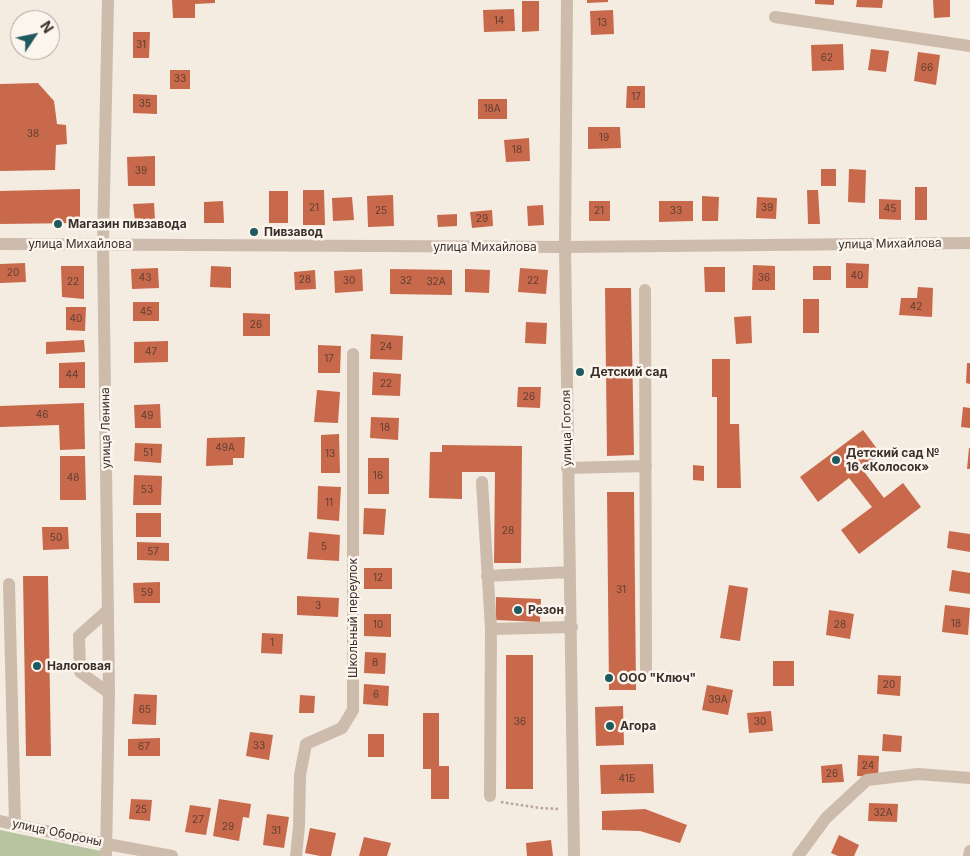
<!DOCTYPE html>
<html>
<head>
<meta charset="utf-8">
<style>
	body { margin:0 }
	#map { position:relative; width:970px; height:856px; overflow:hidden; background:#f4ebe1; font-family:Inter,sans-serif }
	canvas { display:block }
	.north { position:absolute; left:10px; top:10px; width:50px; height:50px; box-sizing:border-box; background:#fbf5ee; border:1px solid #aea6a0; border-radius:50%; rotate:56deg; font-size:14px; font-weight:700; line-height:20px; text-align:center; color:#3b302b }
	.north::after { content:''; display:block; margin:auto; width:18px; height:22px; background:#1f5a5e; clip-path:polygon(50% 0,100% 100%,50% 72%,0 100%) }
</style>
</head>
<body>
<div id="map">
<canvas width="970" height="856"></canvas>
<div class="north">N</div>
</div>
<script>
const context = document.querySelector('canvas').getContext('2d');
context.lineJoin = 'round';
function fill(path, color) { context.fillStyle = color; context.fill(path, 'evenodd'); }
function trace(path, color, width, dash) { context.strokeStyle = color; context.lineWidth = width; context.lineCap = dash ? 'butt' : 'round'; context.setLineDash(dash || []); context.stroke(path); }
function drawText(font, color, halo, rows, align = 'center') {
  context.font = font + ' Inter,sans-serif'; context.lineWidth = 5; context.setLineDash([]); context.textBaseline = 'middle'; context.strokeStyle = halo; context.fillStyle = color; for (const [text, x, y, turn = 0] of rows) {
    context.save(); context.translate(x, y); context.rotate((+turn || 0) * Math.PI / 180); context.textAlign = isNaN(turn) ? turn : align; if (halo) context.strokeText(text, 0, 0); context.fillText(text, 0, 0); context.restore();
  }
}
fill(new Path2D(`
	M0 830 101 851V856H0Z`), '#b8c4a0');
fill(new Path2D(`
	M172 0H215V3L195 4V18H173Z
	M587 0H608V2L587 3Z
	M815 0H834V5L815 4Z
	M857 0H883L882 8 856 7Z
	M933 0H950V17L934 18Z
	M522 1H539V31L522 32Z
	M514 9 515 31 484 32 483 10Z
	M613 10 614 34 591 35 590 11Z
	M133 32H150L149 58H133Z
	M843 44 844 70 812 71 811 45Z
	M871 49 889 51 886 72 868 70Z
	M918 52 940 55 936 85 914 81Z
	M170 70H190V89H170Z
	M38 83 54 101 57 124 66 125 67 144 56 145 55 170 0 171V84Z
	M627 86H645V108H626Z
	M133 94 157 95V114L133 113Z
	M478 99H507V119H478Z
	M588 127H620L621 148 588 149Z
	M529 138 530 161 506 162 504 140Z
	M155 156V186H128L127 157Z
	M821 169H836V186H821Z
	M849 169 866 170 865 203 848 202Z
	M915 187H927V220H915Z
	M80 189V223L0 224V191Z
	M303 190H324L325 225H303Z
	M807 190H818L820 224H808Z
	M269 191H288V223H269Z
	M393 195 394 226 368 227 367 196Z
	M702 196 719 197 718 221H702Z
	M352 197 354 220 333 221 332 198Z
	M757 197 777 198 776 219 756 218Z
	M879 199 901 200V220L879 219Z
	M223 201 224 223H204V202Z
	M589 201H610V221H589Z
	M659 201H693V221L659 222Z
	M154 203 155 220 135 221 133 204Z
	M543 205 544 225 528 226 527 206Z
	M492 210 493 226 472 228 470 212Z
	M457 214V226L438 227 437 215Z
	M25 263 26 282 0 283V264Z
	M846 263 869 264 868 288H846Z
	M753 265 775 266V290H752Z
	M61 266H84V299L62 297Z
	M211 266 231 267V288L210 287Z
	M813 266H831V280H813Z
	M704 267H725V292H705Z
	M158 268 159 288 132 289 131 269Z
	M520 268 548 270 546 294 518 292Z
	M362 269 363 291 335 293 334 271Z
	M390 269 452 270V295L390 294Z
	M465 269 490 270 489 293 465 292Z
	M315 270 316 289 295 290 294 272Z
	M918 287 933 288 932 317 899 315 901 298H917Z
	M605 288H631L634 455 607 456Z
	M803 299H819V333H803Z
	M133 302H159V321H133Z
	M66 307H86L85 331 66 330Z
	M243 313 270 314V336H243Z
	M751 316 752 343 736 344 734 317Z
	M526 322 547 323 546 344 525 343Z
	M371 334 403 336 402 360 370 359Z
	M84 340 85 352 46 354V342Z
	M168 341V362L134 363V342Z
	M318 345 341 346 340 373H318Z
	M712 359H730V424H739L741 488H717V397H712Z
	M85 362V388H59V363Z
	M967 363H970V384L966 383Z
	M373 372 401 374 400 396 372 395Z
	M518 387H541L540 408 517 407Z
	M317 390 340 392 338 423 314 422Z
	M84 403 85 449 60 450 59 425 0 427V406Z
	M160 404 161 428H135L134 405Z
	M963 407 970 408V428L961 427Z
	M371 417 399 418 398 440 370 438Z
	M863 430 881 454 862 469 884 498 903 483 921 507 859 554 841 530 872 507 849 478 818 502 800 477Z
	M339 434 340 473H321V435Z
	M245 437 244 458H233V465L206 466 207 438Z
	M135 443 162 444 161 463 134 461Z
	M442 445 522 446 521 563H494L495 472H462V499L429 498 430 452H442Z
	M969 448H970V469H967Z
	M60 456H85L86 500H60Z
	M368 458H389V494H368Z
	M693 465 704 466V481L693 480Z
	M134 475 162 476 161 505H133Z
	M318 486 341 487 339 521 317 519Z
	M607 492H634L636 690H609Z
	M364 508 386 509 384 535 363 534Z
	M136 513H161V537H136Z
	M42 527H68L69 549 43 550Z
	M949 531 970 534V552L947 548Z
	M309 532 340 535 339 561 307 559Z
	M137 542 169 543V561L137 560Z
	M364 568H392V589H364Z
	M952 570 970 573V594L949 591Z
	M23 576H48L51 756H26Z
	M160 582V603H134L133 583Z
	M729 585 748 588 740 641 720 638Z
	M297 596 339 598 338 617 297 615Z
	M496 597 541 599 540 622 496 620Z
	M945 605 970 608 968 635 942 632Z
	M829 610 854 614 850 639 826 635Z
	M364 614H391V637L364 636Z
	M262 633 283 634 282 654 261 653Z
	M365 652 386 653 385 674 364 673Z
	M506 655H533V789H506Z
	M773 661H794V686H773Z
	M878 675 901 676 900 696 877 694Z
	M364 684 389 686 388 706 363 704Z
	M707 685 733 690 728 715 702 710Z
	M134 694 157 695 156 725 132 724Z
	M300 695 315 696 314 713H299Z
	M623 706 624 745 596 746 595 707Z
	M771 711 773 731 749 733 747 713Z
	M423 713H439V766H449V799H431V769H423Z
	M250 732 273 735 269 760 246 756Z
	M368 734H384V757H368Z
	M883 734 902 736 901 752 882 751Z
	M160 738V756H128V739Z
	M858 755 879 756 878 777 857 776Z
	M653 764 654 793 601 794 600 765Z
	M842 764 844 782 822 783 821 766Z
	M131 799 152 800 150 821 129 819Z
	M219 799 251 804 249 818 243 817 239 841 213 836Z
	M869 803 898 804 897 822 868 821Z
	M190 805 211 808 206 835 185 832Z
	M645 809 687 825 680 843 640 831 602 830V811Z
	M267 814 289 817 284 848 263 845Z
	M310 828 336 833 331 856H320L305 853Z
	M839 835 859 845 854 856H838L831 853Z
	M364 837 391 843 387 856H359Z
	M551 840 553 856H527L526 843Z`), '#c8694b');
trace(new Path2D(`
	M501 802 540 808 560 809`), '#b9a596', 2.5, [2.5, 2.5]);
trace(new Path2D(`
	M567 0 565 247 574 856
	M775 17 970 46
	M0 244 565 247 970 243
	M645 290 646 670
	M567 468 646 466
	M482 482 491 629 490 796
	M487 576 570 572
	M9 584 15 824
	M108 610 79 636 80 672 109 693
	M491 629 572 627
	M0 821 107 844 172 856
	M106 856 109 693 103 243 108 0
	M296 856 299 826 300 775 306 744 342 728 353 710V354
	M798 856 826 818 867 780 918 774 970 778
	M969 856 970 851`), '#cdbbac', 12);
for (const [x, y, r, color] of [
	[58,224,5,"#1f5a5e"],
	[254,232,5,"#1f5a5e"],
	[580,372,5,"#1f5a5e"],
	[836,460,5,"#1f5a5e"],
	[518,610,5,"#1f5a5e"],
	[37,666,5,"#1f5a5e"],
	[609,678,5,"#1f5a5e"],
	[610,726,5,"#1f5a5e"]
]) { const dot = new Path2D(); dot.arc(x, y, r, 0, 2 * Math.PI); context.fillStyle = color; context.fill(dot); trace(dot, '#fbf5ee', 2); }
drawText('10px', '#5e3e33', null, [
	["14",499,21],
	["13",602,23],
	["31",141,45],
	["62",827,58],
	["66",927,68],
	["33",180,79],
	["17",636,97],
	["35",145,104],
	["18А",492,109],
	["38",33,134],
	["19",604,138],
	["18",517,150],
	["39",141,171],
	["21",314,208],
	["39",767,208],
	["45",890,209],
	["25",381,211],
	["21",599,211],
	["33",676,211],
	["29",482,219],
	["20",13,273],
	["40",857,276],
	["43",145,278],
	["36",764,278],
	["28",305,280],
	["30",349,281],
	["32",406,281],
	["22",533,281],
	["22",73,282],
	["32А",436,282],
	["42",916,307],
	["45",146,312],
	["40",76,319],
	["26",256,325],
	["24",386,347],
	["47",151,352],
	["17",329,359],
	["44",72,375],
	["22",386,384],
	["26",529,397],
	["46",42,415],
	["49",147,416],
	["18",385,428],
	["49А",225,448],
	["51",148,453],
	["13",330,454],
	["16",378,476],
	["48",73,478],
	["53",147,490],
	["11",329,503],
	["28",508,531],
	["50",56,538],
	["5",324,547],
	["57",153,552],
	["12",378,578],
	["31",621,590],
	["59",147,593],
	["3",318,606],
	["18",956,624],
	["10",378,625],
	["28",840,625],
	["1",272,643],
	["8",375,663],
	["20",889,685],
	["6",376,695],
	["39А",718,700],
	["65",145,710],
	["36",520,722],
	["30",760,722],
	["33",259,746],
	["67",144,747],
	["24",868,766],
	["26",832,774],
	["41Б",627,779],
	["25",141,810],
	["32А",883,813],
	["27",198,820],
	["29",228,827],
	["31",276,831]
]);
drawText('bold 12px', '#3b302b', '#fbf5ee', [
	["Магазин пивзавода",68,224],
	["Пивзавод",264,232],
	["Детский сад",590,372],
	["Детский сад №",846,453],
	["16 «Колосок»",846,467],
	["Резон",528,610],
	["Налоговая",47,666],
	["ООО \"Ключ\"",619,678],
	["Агора",620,726]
], 'left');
drawText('12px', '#3b302b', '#fbf5ee', [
	["улица Михайлова",80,244],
	["улица Михайлова",890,244,-1],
	["улица Михайлова",485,247],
	["улица Ленина",106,428,-91],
	["улица Гоголя",567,428,-91],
	["Школьный переулок",353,618,-90],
	["улица Обороны",57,833,12]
]);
</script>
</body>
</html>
